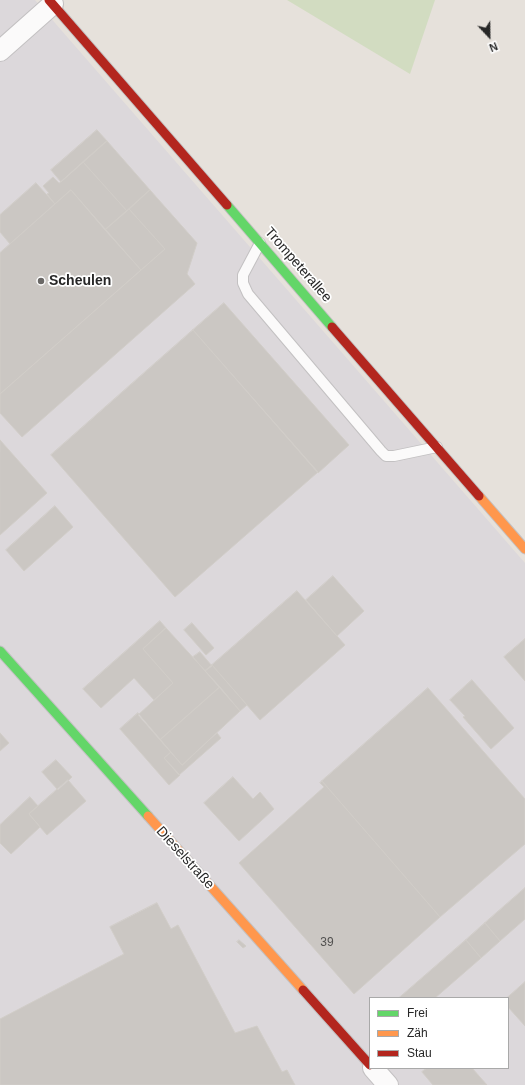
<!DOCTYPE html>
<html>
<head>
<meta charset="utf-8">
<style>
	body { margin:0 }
	#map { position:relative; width:525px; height:1085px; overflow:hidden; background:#e6e1db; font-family:Arial,sans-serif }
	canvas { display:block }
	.legend { position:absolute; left:369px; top:997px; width:140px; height:72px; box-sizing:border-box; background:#fff; border:1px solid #a9a9a9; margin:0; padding:5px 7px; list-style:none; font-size:12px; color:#272727 }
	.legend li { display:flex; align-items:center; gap:8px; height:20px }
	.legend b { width:20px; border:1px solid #a9a9a9 }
	.north { position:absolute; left:469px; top:16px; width:40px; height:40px; -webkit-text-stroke:3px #fff; paint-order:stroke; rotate:158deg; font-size:11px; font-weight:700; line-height:16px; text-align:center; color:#272727 }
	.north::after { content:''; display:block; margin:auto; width:14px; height:18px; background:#272727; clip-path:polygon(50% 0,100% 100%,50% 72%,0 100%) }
</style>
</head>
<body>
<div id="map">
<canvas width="525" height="1085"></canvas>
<ul class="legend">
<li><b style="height:5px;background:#63d668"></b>Frei</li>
<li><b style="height:5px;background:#ff974d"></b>Zäh</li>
<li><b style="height:5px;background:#b3261e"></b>Stau</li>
</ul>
<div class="north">N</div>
</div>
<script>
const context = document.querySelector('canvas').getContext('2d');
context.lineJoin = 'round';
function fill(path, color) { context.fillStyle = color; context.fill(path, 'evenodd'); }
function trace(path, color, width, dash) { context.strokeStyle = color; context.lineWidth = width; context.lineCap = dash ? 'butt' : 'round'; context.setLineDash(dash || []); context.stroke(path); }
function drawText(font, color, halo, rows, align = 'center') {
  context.font = font + ' Arial,sans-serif'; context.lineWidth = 3.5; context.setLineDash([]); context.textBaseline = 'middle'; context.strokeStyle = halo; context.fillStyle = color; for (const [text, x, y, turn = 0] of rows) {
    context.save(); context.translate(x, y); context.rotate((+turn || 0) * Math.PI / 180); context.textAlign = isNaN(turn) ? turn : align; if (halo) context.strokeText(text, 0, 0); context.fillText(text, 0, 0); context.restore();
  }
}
fill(new Path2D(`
	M0 0H35L525 563V1085H0ZM370 998H508V1068H370Z`), '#dcd8db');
fill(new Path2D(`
	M287 0H435L410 74Z`), '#d2dcc1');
const building = new Path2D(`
	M97 130 107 141 61 182 51 170Z
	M107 141 150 190 127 211 83 162Z
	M83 162 127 211 105 230 71 190 55 204 47 194 49 193 43 186 53 177 59 183Z
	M36 183 55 204 10 244 0 232V215Z
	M71 190 141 270 0 394V253Z
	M150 190 197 243 187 274 195 284 22 437 0 413V394L165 249 129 209Z
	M129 209 165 249 141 270 105 230Z
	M224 303 349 445 318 473 193 330Z
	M193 330 318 472 175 597 51 455Z
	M0 440 47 493 0 535Z
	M55 506 73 527 24 571 6 550Z
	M333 576 364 611 337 636 306 600Z
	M297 591 345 645 260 720 212 665Z
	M160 621 166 628 143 649 173 683 154 700 134 678 101 708 83 689Z
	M192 623 214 648 206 655 184 630Z
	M166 628 220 687 160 740 138 715 173 683 143 649Z
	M525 639V681L504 657Z
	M200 652 212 666 205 671 193 657Z
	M212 665 247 705 240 711 205 671Z
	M472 680 514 728 491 749 463 717 465 716 450 700Z
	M220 687 240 711 182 765 160 740Z
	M428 688 525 799V844L440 917 322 781Z
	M138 713 171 752 164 758 180 775 169 785 120 729Z
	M0 733 9 743 0 751Z
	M217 733 221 738 179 775 164 758 171 752 182 765Z
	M56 760 72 777 58 790 42 772Z
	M233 777 253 799 260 792 274 809 239 841 204 803Z
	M68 780 86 801 47 835 29 814Z
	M322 781 440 917 354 994 239 863 324 787 320 783Z
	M30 797 38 806 29 814 40 827 11 854 0 843V825Z
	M525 888V919L500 941 485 923Z
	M157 903 171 929 178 925 235 1033 257 1026 282 1072 287 1070 295 1085H0V1019L124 954 110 927Z
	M485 923 500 941 481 958 466 940Z
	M239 940 246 946 243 948 237 942Z
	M466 940 481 958 435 998H399Z
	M525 982V1026L508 1007V998H507Z
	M427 1068H472L487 1085H433L422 1072Z`);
fill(building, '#cbc7c3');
trace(building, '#d1cdc8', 1);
const lane = new Path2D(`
	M260 243 243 275V283L248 294 381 451 386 456H394L437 447`);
const street = new Path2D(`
	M0 51 53 4
	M373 1068 388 1085`);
const fast = new Path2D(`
	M227 205 332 327
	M0 651 148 816`);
const slow = new Path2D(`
	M479 496 525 549
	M148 816 303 990`);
const jam = new Path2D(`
	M49 0 227 205
	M332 327 479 496
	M303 990 370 1065`);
trace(lane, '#c3c1c2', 12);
trace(street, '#c3c1c2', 22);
trace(fast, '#c3c1c2', 11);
trace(slow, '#c3c1c2', 11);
trace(jam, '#c3c1c2', 11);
trace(lane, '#fbfafa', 10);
trace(street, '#fbfafa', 20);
trace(fast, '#63d668', 9);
trace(slow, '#ff974d', 9);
trace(jam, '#b3261e', 9);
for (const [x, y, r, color] of [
	[41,281,4,"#6a6866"]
]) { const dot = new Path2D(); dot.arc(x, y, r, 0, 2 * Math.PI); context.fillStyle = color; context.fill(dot); trace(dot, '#fff', 1.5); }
drawText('12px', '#525150', null, [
	["39",327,943]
]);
drawText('14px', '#272727', '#fff', [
	["Trompeterallee",298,265,49],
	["Dieselstraße",185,858,48]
]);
drawText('bold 14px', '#272727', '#fff', [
	["Scheulen",49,281]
], 'left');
</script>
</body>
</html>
